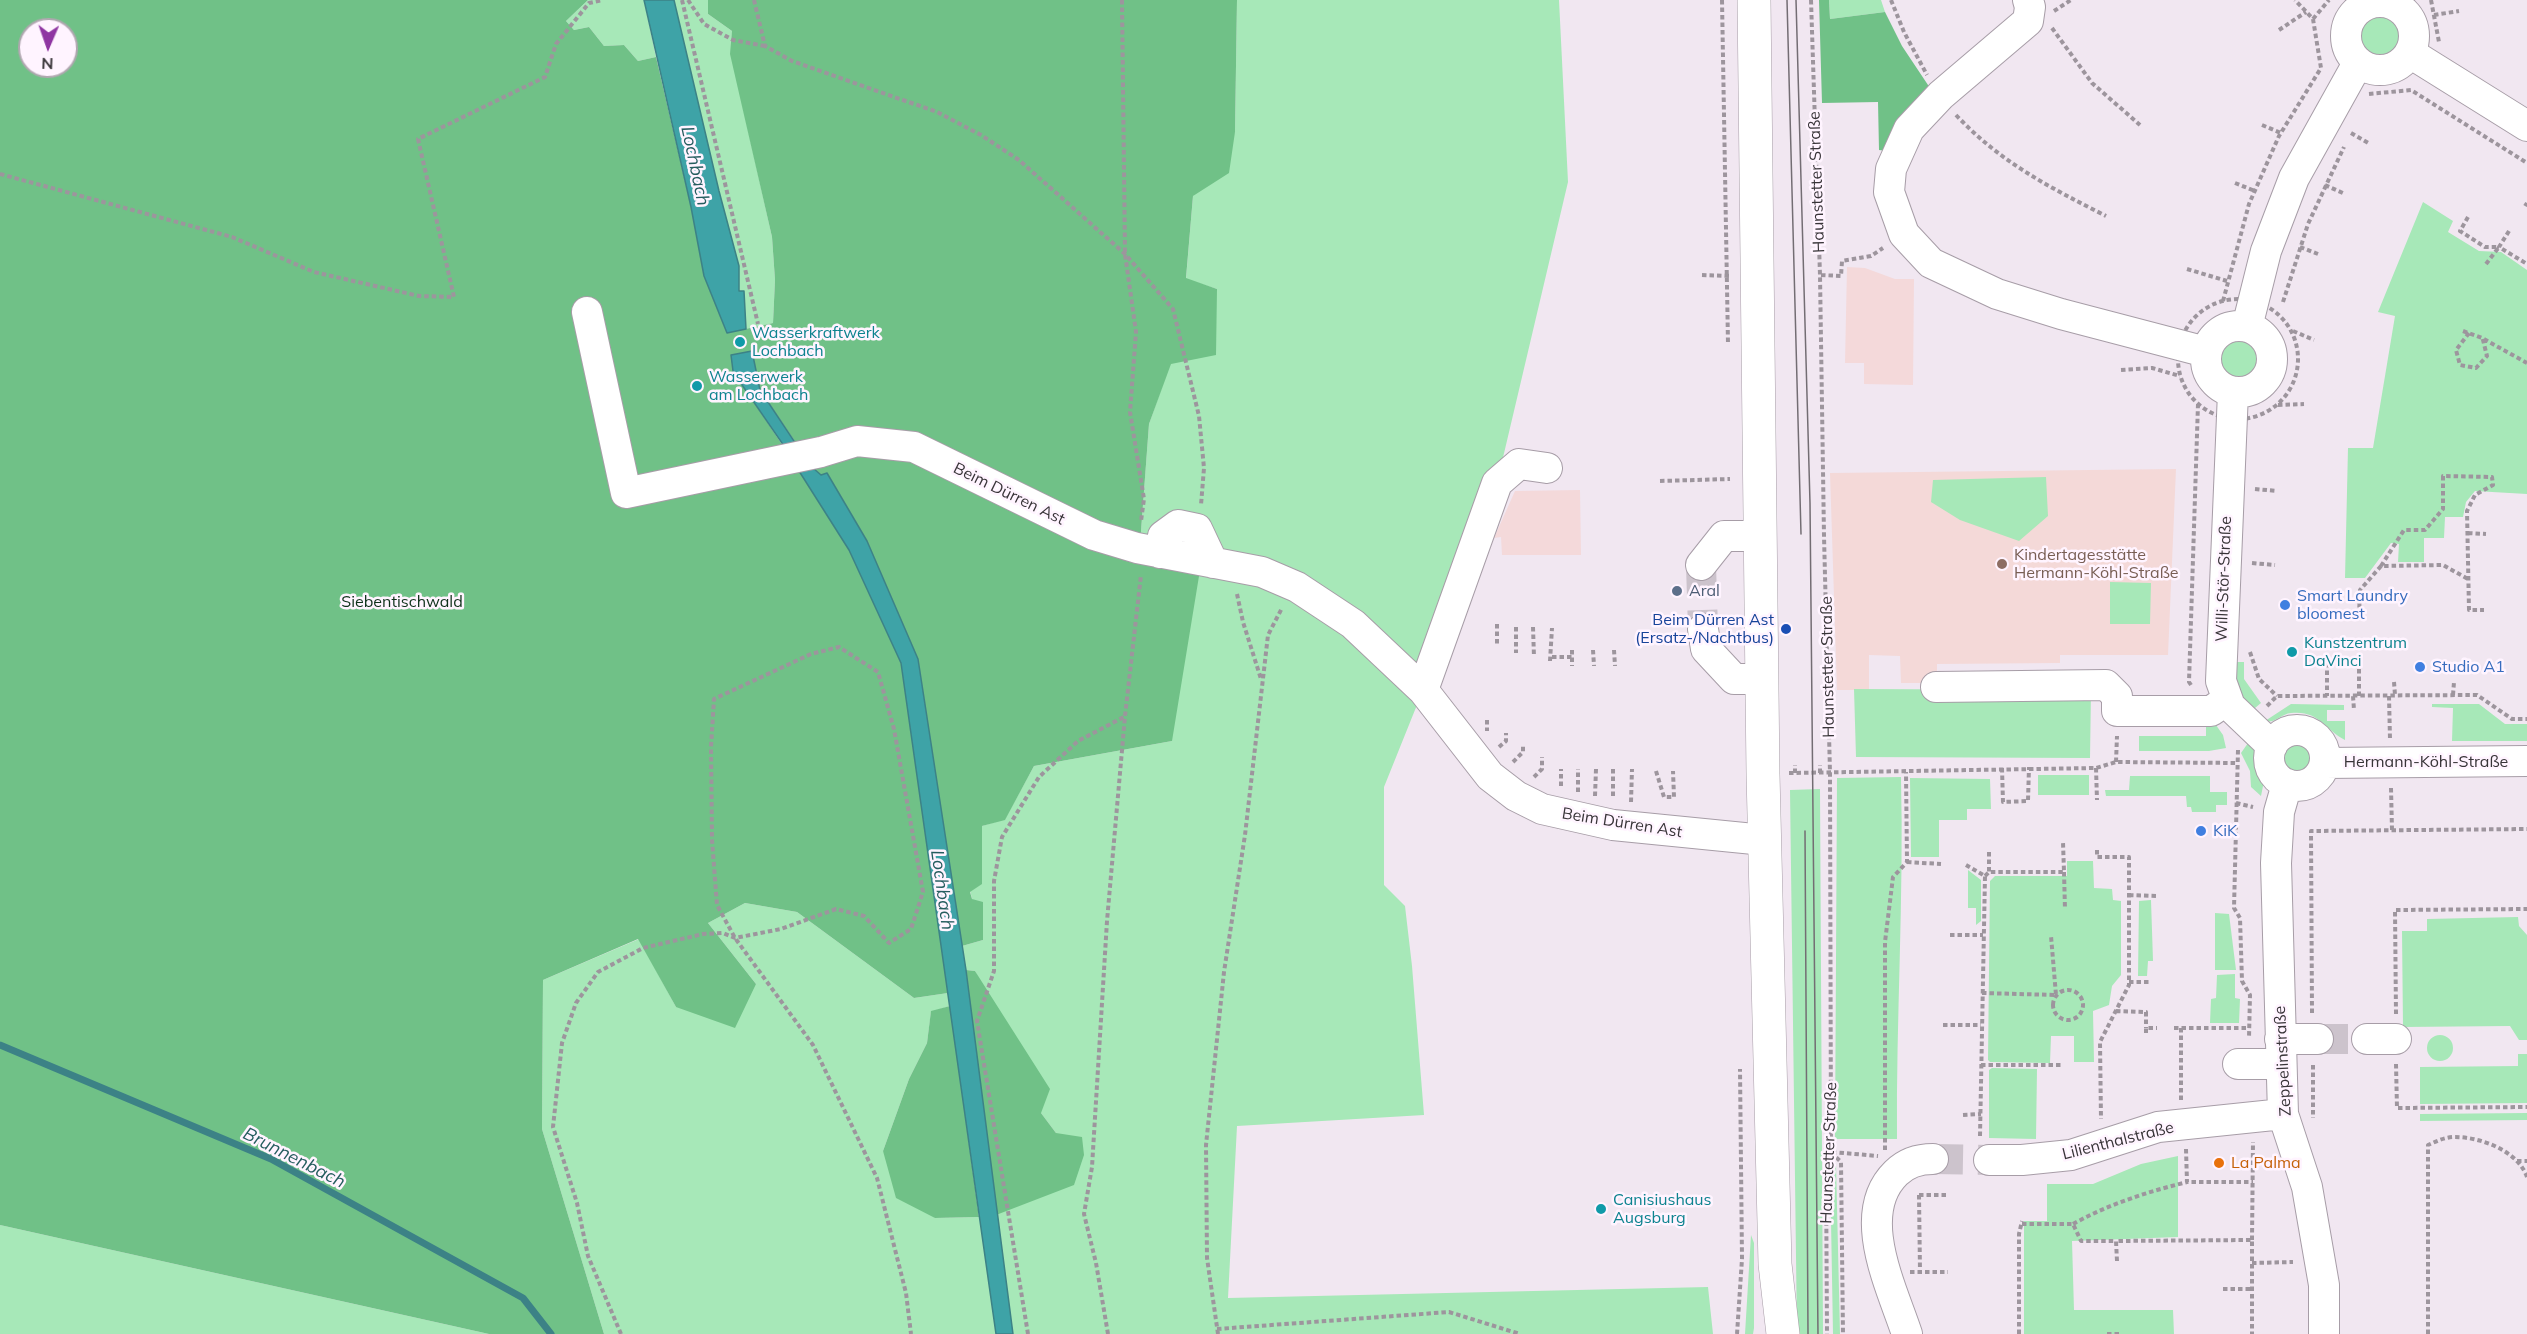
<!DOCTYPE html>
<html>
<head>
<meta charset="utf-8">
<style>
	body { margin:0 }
	#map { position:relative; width:2527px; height:1334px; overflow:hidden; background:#f1e7f1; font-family:Mulish,sans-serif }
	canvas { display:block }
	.north { position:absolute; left:18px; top:18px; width:60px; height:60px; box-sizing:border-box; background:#fff4ff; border:2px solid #afa7af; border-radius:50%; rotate:182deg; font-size:16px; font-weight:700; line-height:24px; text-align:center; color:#383438 }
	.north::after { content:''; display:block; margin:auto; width:21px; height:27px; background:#8f36a2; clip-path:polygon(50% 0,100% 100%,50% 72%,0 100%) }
</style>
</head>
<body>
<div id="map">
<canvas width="2527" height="1334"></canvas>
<div class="north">N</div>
</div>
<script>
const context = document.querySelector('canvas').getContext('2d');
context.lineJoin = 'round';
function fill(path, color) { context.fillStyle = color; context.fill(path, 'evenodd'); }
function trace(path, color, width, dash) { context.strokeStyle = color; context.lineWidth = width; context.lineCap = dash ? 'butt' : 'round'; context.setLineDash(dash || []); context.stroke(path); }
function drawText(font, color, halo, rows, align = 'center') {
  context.font = font + ' Mulish,sans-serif'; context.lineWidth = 5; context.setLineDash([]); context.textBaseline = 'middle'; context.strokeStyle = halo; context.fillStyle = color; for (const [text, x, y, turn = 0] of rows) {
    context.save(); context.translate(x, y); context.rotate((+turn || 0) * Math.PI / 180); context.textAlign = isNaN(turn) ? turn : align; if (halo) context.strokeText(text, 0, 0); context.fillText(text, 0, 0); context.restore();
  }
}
fill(new Path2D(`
	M1847 267 1865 268 1895 279H1914L1913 385 1864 384V363H1845Z
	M1580 490 1581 555H1502L1501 537 1494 538 1515 491Z`), '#f4d9da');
fill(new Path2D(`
	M2176 469 2168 655H2060V663L1937 664V683H1901L1900 656 1869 655V690H1837L1830 473Z`), '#f4d9d8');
fill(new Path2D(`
	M588 0H644L656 57 638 61 624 45 604 46 589 27 574 30 566 21Z
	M674 0H708V14L732 31 731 54 772 237 775 280 773 323 746 329 744 291H739V266L719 191Z
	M1237 0H1559L1568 182 1497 483 1423 690 1384 787V885L1405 906 1412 966 1424 1115 1237 1126 1228 1298 1708 1287 1713 1334H604L542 1129 543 980 639 939 676 1007 756 984 708 923 745 903 797 912 914 998 948 993 950 1006 931 1012 927 1043 909 1079 883 1151 935 1218 979 1217 1056 1133 1041 1113 975 971 966 970 962 946 983 940 970 891 982 883V826L1005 819 1034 766 1172 741 1139 558 1149 424 1170 364 1217 289 1186 279 1193 196 1235 132Z
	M1829 0H1881L1885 12 1830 19Z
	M2359 36a22 22 0 1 1 44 0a22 22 0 1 1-44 0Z
	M2423 202 2453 221 2448 232 2479 251 2501 252 2527 270V494L2475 491 2466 502 2463 517H2445L2444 538H2424V562H2398L2399 544 2391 543 2365 578H2345L2348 448H2373L2395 316 2378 312Z
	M2216 359a23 23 0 1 1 46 0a23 23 0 1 1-46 0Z
	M2046 477 2048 516 2019 541 1960 520 1931 502 1933 480Z
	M2110 582 2151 583 2150 624H2110Z
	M2233 662H2244V679L2261 703 2249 713 2237 697Z
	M1854 689 2091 690 2090 758 1856 757Z
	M2291 704 2344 705V710H2327V721H2345V740C2324 729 2319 710 2291 713 2281 714 2275 724 2265 721Z
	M2432 704H2479L2505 724H2527V741H2452L2453 708 2432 707Z
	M2206 711 2223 735 2226 748 2209 751H2139V736H2206Z
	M2248 743 2259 752 2255 760 2257 769 2265 776 2261 796 2251 787 2250 771 2241 753Z
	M2281 758a15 15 0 1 1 30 0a15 15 0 1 1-30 0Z
	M2038 775H2089V795H2038Z
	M2130 776H2210V792H2227V805H2216V812H2192L2191 807H2187L2186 796H2106L2105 790H2129Z
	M1901 777C1904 898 1896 1019 1897 1139H1835L1837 778Z
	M1910 778 1990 779 1991 809H1967V820H1939V857H1911Z
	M1820 789 1823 1334H1797L1790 790Z
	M2067 861H2093L2094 888 2112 889 2113 900 2121 901V975L2112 986 2109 1005 2093 1011 2094 1062H2074V1036H2051L2050 1063 1990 1062 1988 1060 1990 881 1995 876H2067Z
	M1968 870 1981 880V921L1976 925V908H1968Z
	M2151 900 2153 961H2148L2147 976H2138L2139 901Z
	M2215 913 2229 914 2236 970H2215Z
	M2518 917 2519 926 2527 935V1040H2519L2510 1026 2403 1027 2402 931H2427V919Z
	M2235 974V998L2240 999 2239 1023H2210L2211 999 2216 998 2217 975Z
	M2427 1048a13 13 0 1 1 26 0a13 13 0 1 1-26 0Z
	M2518 1054H2527V1103L2420 1104V1067L2518 1066Z
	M1992 1068 2037 1069 2036 1139 1989 1138V1070Z
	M2527 1113V1120L2420 1121V1114Z
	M2178 1156V1237L2072 1241 2074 1310H2173L2174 1334H2024V1221H2047V1184H2093L2141 1164Z
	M1830 1163H1836L1840 1334H1833Z
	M0 1225 489 1334H0Z
	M1751 1235 1754 1243V1328L1753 1334H1745Z`), '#a7e8b8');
fill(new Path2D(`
	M0 0H588L566 21 574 30 589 27 604 46 624 45 638 61 656 57 691 207 704 276 727 333 773 323 775 280 772 237 730 54 732 31 708 14V0H1237L1235 132 1229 173 1193 196 1186 278 1217 289 1216 355 1171 364 1149 424 1139 558 1200 570 1172 741 1034 766 1005 820 982 826V884L970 892 972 899 983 902V940L962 946 918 659 867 541 827 473 821 475 799 471 849 550 901 663 948 993 914 998 797 912 745 903 708 923 756 984 735 1028 676 1007 638 939 543 980 542 1129 604 1334H489L0 1225ZM30 30H66V66H30ZM752 351 760 390 796 443 783 446 733 371Z
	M1819 0H1829L1830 19 1885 12 1902 46 1930 88 1887 151 1879 150 1878 102 1822 103Z
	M966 970 975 971 1050 1089 1041 1113 1056 1133 1082 1137 1084 1155 1074 1185 996 1215Z
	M950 1006 979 1217 935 1218 896 1198 883 1151 909 1079 927 1043 931 1011Z`), '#70c187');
const water = new Path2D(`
	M644 0H674L719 191 739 266V291H744L746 329 727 333 704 276 691 207Z
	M752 351 760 390 796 444 784 446 740 382 733 371 731 355Z
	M813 468 821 475 827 473 867 541 918 659 966 970 1013 1334H996L901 663 849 550 799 471Z`);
fill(water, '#3ea3a7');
trace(water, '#3c8286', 1.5);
trace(new Path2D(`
	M0 1045 271 1159 523 1298 551 1334`), '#3c8286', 7);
trace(new Path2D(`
	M1701 565 1703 629
	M2318 1039H2367
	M1933 1159 1989 1160`), '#ccc3cc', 30, [30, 15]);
const minor = new Path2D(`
	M2028 0 2030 7 2028 21 1941 95 1909 129 1891 169 1889 192 1904 234 1931 263 1997 294 2061 314 2206 352
	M2346 36a34 34 0 1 1 68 0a34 34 0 1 1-68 0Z
	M2410 53 2527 126
	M587 312 626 493 821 452 857 441 914 447 1094 535 1137 548 1262 572 1297 587 1353 624 1423 690 1490 776 1516 796 1542 809 1613 825 1764 840
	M2206 359a33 33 0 1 1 66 0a33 33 0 1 1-66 0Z
	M2247 327 2266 251 2294 178 2358 63
	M2233 392 2221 681 2230 706 2272 746
	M1160 553 1163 536 1178 525 1197 529 1213 563
	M1701 565 1724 536H1760
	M1703 629 1706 649 1734 679H1761
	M1936 687 2106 685 2117 696V711H2211L2227 700
	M1423 690 1497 483 1519 464 1547 468
	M2269 758a28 28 0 1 1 56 0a28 28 0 1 1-56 0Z
	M2325 763 2527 761
	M2287 784 2279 812 2276 863 2283 1114 2307 1187 2324 1285V1334
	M2280 1039H2318
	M2367 1039H2396
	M2238 1064H2281
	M1989 1160H2022L2071 1155 2158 1127 2283 1114
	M1907 1334C1892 1288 1854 1214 1896 1173 1906 1163 1919 1159 1933 1159`);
const major = new Path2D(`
	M1754 0 1763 774 1775 1264 1783 1334`);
trace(minor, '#a79da7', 32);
trace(major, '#a79da7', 34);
trace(new Path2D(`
	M682 0 758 324
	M688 0 704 24 733 40 765 46
	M754 0 765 46 792 61 937 112 981 135 1019 160 1125 254 1173 309 1199 416 1204 468 1201 505
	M1122 0 1125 254 1136 332 1130 412 1144 499 1141 521
	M1722 0 1728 344
	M1811 0 1820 275 1824 536 1830 773 1831 1152 1826 1163 1827 1334
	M1891 0 1904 32 1927 75
	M2431 0 2439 42
	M2395 5 2399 0
	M2054 11 2071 0
	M2434 15 2459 11
	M2313 19 2329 0
	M2052 28 2092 83 2140 125
	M2279 30 2306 12
	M2369 94 2411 90 2527 163
	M1956 115C2000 162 2049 187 2106 216
	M2262 125 2281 133
	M2351 133 2370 144
	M0 174 232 237 314 272 419 296 454 297 418 139 545 77 556 44 589 3 603 0
	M2235 183 2255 191
	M2325 185 2345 194
	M2525 206 2527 203
	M2468 217 2460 231 2485 247H2499
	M2509 231 2499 247 2527 264
	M2300 247 2318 254
	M2486 264 2499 247
	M2187 269 2227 281
	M1702 275 1729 276
	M1821 275 1841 276 1842 261 1871 256 1883 248
	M2178 359a60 60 0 1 1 120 0a60 60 0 1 1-120 0Z
	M2223 301 2249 204 2279 136 2321 68 2313 19 2295 0
	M2283 302 2308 224 2344 147
	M2293 331 2314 340
	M2463 331 2482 338 2527 363
	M2469 333 2456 350 2460 365 2476 368 2487 356 2482 336
	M2121 370 2152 368 2180 376
	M2278 405 2304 404
	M1660 481 1730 479
	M2255 489 2277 491
	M2468 533 2486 534
	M2252 563 2275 565
	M2381 566 2404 530H2425L2443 509V476L2492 477 2493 485 2475 495 2467 511 2469 610H2484
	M1237 594 1243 622 1261 679
	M2359 615 2360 590 2381 566 2443 565 2468 579
	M1497 624V646
	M1516 627V653
	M1533 627 1534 657
	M1572 650V666
	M1593 650 1594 666
	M1614 650 1615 666
	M2250 652 2259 679 2277 696
	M1552 657H1572
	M1550 661 1552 628
	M2327 663V696
	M2394 682 2395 695
	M2191 685 2189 682 2198 404
	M2453 695 2454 682
	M2353 696 2354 710
	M2359 696V658
	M2389 696 2390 739
	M2267 706 2277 696 2477 695 2512 719H2527
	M1487 720V731
	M1499 747 1506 741V733
	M2238 750 2234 908 2240 918 2242 981 2250 995 2249 1038
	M1513 762 1523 752V746
	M2116 762 2117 736
	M2002 768 2003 802 2028 801 2029 767
	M2096 768 2097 800
	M1613 769V798
	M1656 771 1664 797H1674L1673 771
	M1789 773 2096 768 2116 762 2237 763
	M1795 773V765
	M1820 773V765
	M1534 777 1542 769V757
	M1561 786V769
	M2391 788 2392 830
	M1578 792V769
	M1595 796 1596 769
	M1631 802 1632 769
	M2236 803 2253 807
	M2097 850V857H2129V985L2100 1042 2101 1119
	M1989 852V872
	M1907 862 1941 864
	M1966 865 1985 876
	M2064 872 2065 909
	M1985 876 1989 872H2064L2063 842
	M2129 895 2157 896
	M1950 935H1983
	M2129 982H2150
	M2053 1005a15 15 0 1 1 30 0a15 15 0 1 1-30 0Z
	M1982 993 2056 995 2051 936
	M2116 1011 2146 1012V1028
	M2312 1013 2311 831 2527 829
	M2396 1014 2395 910 2527 909
	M1943 1025H1981
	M2174 1028H2249
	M2146 1033V1028H2157
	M2396 1064 2397 1108 2527 1107
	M1981 1065H2062
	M2313 1065V1118
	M2181 1100V1028
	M1963 1115 1981 1114
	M1980 1136 1985 876
	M2186 1149 2187 1182H2253
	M1885 1150V942L1893 877 1907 862 1906 772
	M1831 1152 1841 1162 1843 1334
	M1832 1152 1878 1156
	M2517 1161H2527
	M1919 1195 1920 1271
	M1919 1195H1948
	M2022 1224H2073L2081 1241H2116
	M2073 1224C2109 1204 2147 1192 2187 1182
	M2252 1240 2253 1142
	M2117 1261 2116 1241 2252 1240V1334
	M2252 1263 2293 1262
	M1910 1272H1948
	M2223 1289H2252
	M1217 1329 1449 1312 1520 1334
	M621 1334 588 1256 577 1203 553 1127 562 1043 576 1003 598 972 643 948 703 934 723 933 735 938 781 929 836 909 864 916 889 943 911 929 923 892 894 729 878 672 839 647 811 654 714 699 711 747 712 840 717 905 735 938 813 1045 877 1178 906 1293 911 1334
	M1028 1334 977 1021 994 971V881L1002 837 1039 777 1078 741 1124 717
	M1108 1334 1096 1263 1084 1214 1092 1167 1107 921 1125 716 1141 575
	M1218 1334 1207 1258 1206 1145 1224 972 1245 835 1268 635 1282 608
	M1737 1334 1742 1259 1740 1069
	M2019 1334V1234L2022 1221
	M2107 1334H2122
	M2428 1334V1145C2437 1141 2445 1137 2455 1137 2481 1137 2518 1151 2527 1177`), '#9d959d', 4, [4.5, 3]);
trace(minor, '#fff', 30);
trace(major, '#fff', 33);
trace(new Path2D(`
	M1787 0 1801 534
	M1796 0 1810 503 1818 1334
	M1805 831 1808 1334`), '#736d73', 1.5);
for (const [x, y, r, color] of [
	[740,342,6,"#0f9aa8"],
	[697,386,6,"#0f9aa8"],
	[2002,564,6,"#8d6e63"],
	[1677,591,6,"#5c6f8a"],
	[2285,605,6,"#3f7fe0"],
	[1786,629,6,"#1a4fb4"],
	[2292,652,6,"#0f9aa8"],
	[2420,667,6,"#3f7fe0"],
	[2201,831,6,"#3f7fe0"],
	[2219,1163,6,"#e8710a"],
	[1601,1209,6,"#0f9aa8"]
]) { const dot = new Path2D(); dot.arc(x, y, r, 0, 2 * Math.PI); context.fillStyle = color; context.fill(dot); trace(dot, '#fff4ff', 2); }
drawText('16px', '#383438', '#fff4ff', [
	["Haunstetter Straße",1817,182,-92],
	["Beim Dürren Ast",1009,494,26],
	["Willi-Stör-Straße",2224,579,-88],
	["Haunstetter Straße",1828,667,-91],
	["Hermann-Köhl-Straße",2426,762],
	["Beim Dürren Ast",1622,823,9],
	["Zeppelinstraße",2283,1061,-93],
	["Lilienthalstraße",2118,1141,-14],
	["Haunstetter Straße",1829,1153,-88]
]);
drawText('16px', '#0d838f', '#fff4ff', [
	["Wasserkraftwerk",752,333],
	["Lochbach",752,351],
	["Wasserwerk",709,377],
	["am Lochbach",709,395],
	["Kunstzentrum",2304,643],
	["DaVinci",2304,661],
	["Canisiushaus",1613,1200],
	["Augsburg",1613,1218]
], 'left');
drawText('16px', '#785e54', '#fff4ff', [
	["Kindertagesstätte",2014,555],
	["Hermann-Köhl-Straße",2014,573]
], 'left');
drawText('16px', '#4e5e75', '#fff4ff', [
	["Aral",1689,591]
], 'left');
drawText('16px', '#366cbe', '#fff4ff', [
	["Smart Laundry",2297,596],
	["bloomest",2297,614],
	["Studio A1",2432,667],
	["KiK",2213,831]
], 'left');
drawText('16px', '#0e311a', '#fff4ff', [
	["Siebentischwald",402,602]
]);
drawText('16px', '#164399', '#fff4ff', [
	["Beim Dürren Ast",1774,620],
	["(Ersatz-/Nachtbus)",1774,638]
], 'right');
drawText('16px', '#c56008', '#fff4ff', [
	["La Palma",2231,1163]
], 'left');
drawText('italic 18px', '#255d5f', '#fff4ff', [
	["Lochbach",695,166,78],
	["Lochbach",942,890,82],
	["Brunnenbach",294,1158,27]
]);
</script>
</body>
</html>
